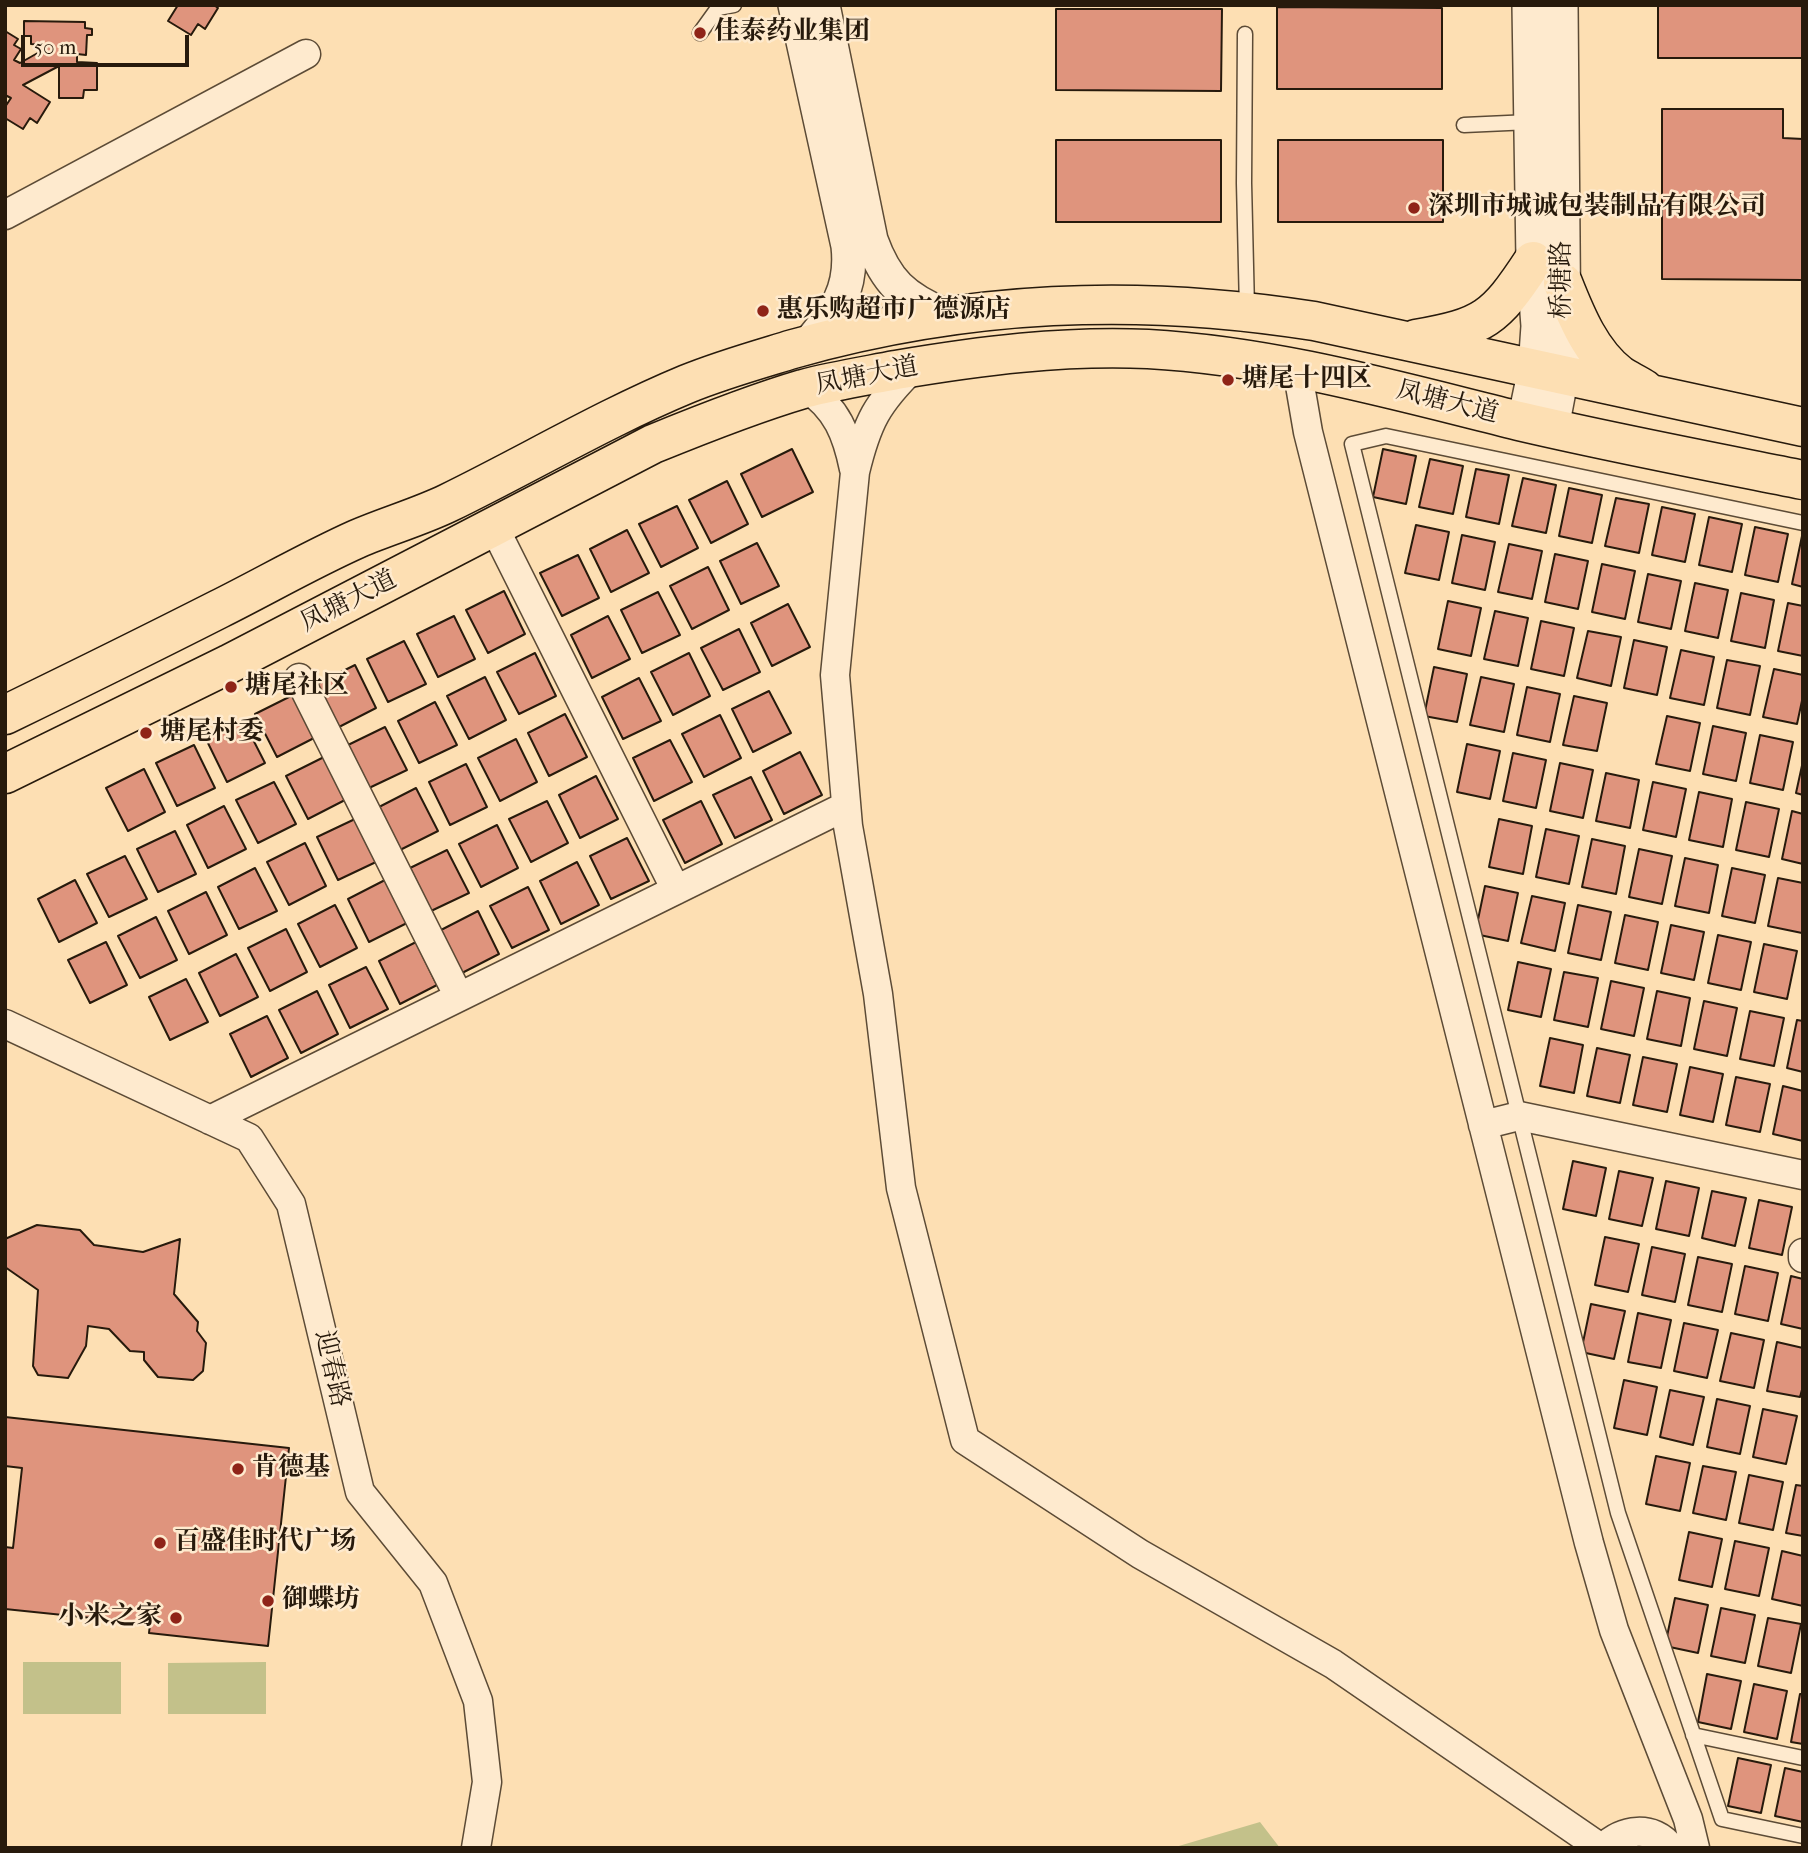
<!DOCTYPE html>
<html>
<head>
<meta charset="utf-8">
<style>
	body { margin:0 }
	#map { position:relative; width:1808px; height:1853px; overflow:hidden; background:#fddfb3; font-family:"IM FELL French Canon",serif }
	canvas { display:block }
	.frame { position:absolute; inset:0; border:7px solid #271a0c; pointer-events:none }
	.scale { position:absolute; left:21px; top:35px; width:168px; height:32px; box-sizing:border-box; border:4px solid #271a0c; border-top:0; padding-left:9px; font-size:21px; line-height:24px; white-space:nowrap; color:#271a0c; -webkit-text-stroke:5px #feeace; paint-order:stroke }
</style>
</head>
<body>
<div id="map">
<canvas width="1808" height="1853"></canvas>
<div class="frame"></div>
<div class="scale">50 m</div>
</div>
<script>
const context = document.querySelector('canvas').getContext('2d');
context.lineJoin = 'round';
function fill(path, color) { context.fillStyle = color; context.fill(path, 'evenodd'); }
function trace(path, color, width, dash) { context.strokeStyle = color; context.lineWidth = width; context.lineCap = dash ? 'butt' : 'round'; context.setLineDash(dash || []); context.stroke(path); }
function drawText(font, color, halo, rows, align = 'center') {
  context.font = font + ' "IM FELL French Canon","Noto Serif SC",serif'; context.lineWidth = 5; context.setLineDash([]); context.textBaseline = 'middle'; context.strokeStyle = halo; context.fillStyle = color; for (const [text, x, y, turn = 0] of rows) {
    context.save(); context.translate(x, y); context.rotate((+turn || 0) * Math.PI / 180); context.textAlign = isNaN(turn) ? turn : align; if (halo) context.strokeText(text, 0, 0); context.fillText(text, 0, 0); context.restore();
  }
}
fill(new Path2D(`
	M23 1662H121V1714H23Z
	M266 1662V1714H168V1663Z
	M1260 1822 1280 1848H1172Z`), '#c3c18a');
const building = new Path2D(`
	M178 5H214L218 8 205 29 198 24 191 35 168 21Z
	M1658 5H1803V58H1658Z
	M1277 7 1442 8V89H1277Z
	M1056 9H1222L1221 91 1056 90Z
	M24 21 85 22V28L92 29V35H87L86 55 77 54V62L97 63V90H84L83 98H59V66L23 85 50 102 37 123 30 118 23 129 5 118V107L11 98 5 95V31L18 39 14 45 21 49 14 60 20 63 43 50V45L31 44V36H24Z
	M1662 109H1783V138L1803 139V280L1662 279Z
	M1056 140H1221V222H1056Z
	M1278 140H1443V222H1278Z
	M792 449 813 492 762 517 741 474Z
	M1383 449 1416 456 1406 504 1373 497Z
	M1430 459 1463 466 1453 514 1419 507Z
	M1476 469 1509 475 1499 524 1466 517Z
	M1523 478 1556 485 1546 533 1512 526Z
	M727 481 748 524 711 543 689 500Z
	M1569 488 1602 495 1592 543 1559 536Z
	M1616 498 1649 504 1639 553 1605 546Z
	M677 506 698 548 661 567 639 524Z
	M1662 507 1695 514 1685 562 1652 555Z
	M1709 517 1742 524 1732 572 1699 565Z
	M1416 525 1449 532 1439 580 1405 573Z
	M1755 527 1788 534 1778 582 1745 575Z
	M627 530 649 573 611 592 590 549Z
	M1462 535 1495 542 1485 590 1452 583Z
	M1802 536 1803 537V587L1792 584Z
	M757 543 779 586 741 604 720 561Z
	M1509 544 1542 551 1532 599 1498 592Z
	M1555 554 1588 561 1578 609 1545 602Z
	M578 555 599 598 562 616 540 573Z
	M1602 564 1635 571 1625 619 1592 612Z
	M708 567 729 610 692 629 670 586Z
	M1648 574 1681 581 1671 629 1638 622Z
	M1695 583 1728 590 1718 638 1685 631Z
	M504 591 525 634 488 653 466 610Z
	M658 592 680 635 642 653 621 610Z
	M1741 593 1774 600 1765 648 1731 641Z
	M1448 601 1481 608 1471 656 1438 649Z
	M1788 603 1803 606V656L1778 651Z
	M788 604 810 647 772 666 751 623Z
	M1495 611 1528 618 1518 666 1484 659Z
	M454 616 475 659 438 677 417 634Z
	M608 616 630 659 592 678 571 635Z
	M1541 621 1574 628 1564 676 1531 669Z
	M739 629 760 672 723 690 701 648Z
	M1588 631 1621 637 1611 686 1577 678Z
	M1634 640 1667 647 1657 695 1624 688Z
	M404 641 426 684 388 702 367 659Z
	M1681 650 1714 657 1704 705 1670 698Z
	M535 653 556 696 519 714 497 672Z
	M689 653 710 696 673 715 651 672Z
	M1727 660 1760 666 1750 715 1717 708Z
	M355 665 376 708 339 727 317 684Z
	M1434 667 1467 674 1457 722 1424 716Z
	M1774 669 1803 675V696L1797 724 1763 717Z
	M485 677 506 720 469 739 447 696Z
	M1481 677 1514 684 1504 732 1470 725Z
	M639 678 661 721 623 739 602 697Z
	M1527 687 1560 694 1550 742 1517 735Z
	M769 691 791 733 753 752 732 709Z
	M293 695 314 738 277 757 255 714Z
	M1574 696 1607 703 1597 751 1563 745Z
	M435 702 457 745 419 763 398 721Z
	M565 714 587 757 549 776 528 733Z
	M720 715 741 758 704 777 682 734Z
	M1667 716 1700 723 1690 771 1656 764Z
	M243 720 265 763 227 782 206 739Z
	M1713 726 1746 733 1736 781 1703 774Z
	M385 727 407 770 369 788 348 745Z
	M1760 735 1793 742 1783 790 1750 783Z
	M516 739 537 782 500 801 478 758Z
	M670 740 692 782 654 801 633 758Z
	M1467 744 1500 751 1490 799 1457 792Z
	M194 745 215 788 177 806 156 763Z
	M800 752 822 795 784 814 763 771Z
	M1513 753 1546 760 1536 808 1503 801Z
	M324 757 345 800 308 819 286 776Z
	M1803 761V795L1796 793Z
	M1560 763 1593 770 1583 818 1550 811Z
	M466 764 487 807 450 825 429 782Z
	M144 769 165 812 128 831 106 788Z
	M1606 773 1639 780 1630 828 1596 821Z
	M596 776 618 819 580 838 559 795Z
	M751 777 772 820 735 838 713 795Z
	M274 782 296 824 258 843 236 800Z
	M1653 782 1686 789 1676 837 1643 830Z
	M416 788 438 831 400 850 379 807Z
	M1699 792 1732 799 1723 847 1689 840Z
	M547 801 568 843 531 862 509 819Z
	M701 801 722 844 685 863 663 820Z
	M1746 802 1779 809 1769 857 1736 850Z
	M224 806 246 849 208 868 187 825Z
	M1792 811 1803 814V864L1782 859Z
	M355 819 376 862 338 880 317 837Z
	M1499 819 1532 826 1523 874 1489 867Z
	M497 825 518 868 481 887 459 844Z
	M1546 829 1579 836 1569 884 1536 877Z
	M175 831 196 874 158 892 137 849Z
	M627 838 649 881 611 899 590 856Z
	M1592 839 1625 846 1616 894 1582 887Z
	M305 843 326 886 289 905 267 862Z
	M1639 849 1672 856 1662 904 1629 897Z
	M447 850 469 893 431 911 410 868Z
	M125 856 147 899 109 917 87 874Z
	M1685 858 1718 865 1709 913 1675 906Z
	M577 862 599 905 561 924 540 881Z
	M255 868 277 911 239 929 218 887Z
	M1732 868 1765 875 1755 923 1722 916Z
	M1778 878 1803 883 1802 933 1768 926Z
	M75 880 97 923 59 942 38 899Z
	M385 880 407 923 369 942 348 899Z
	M1485 886 1518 893 1508 941 1475 934Z
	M528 887 549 930 512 948 490 906Z
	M206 892 227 935 189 954 168 911Z
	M1532 896 1565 903 1555 951 1521 943Z
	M335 905 357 948 320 967 298 924Z
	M1578 905 1611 912 1601 960 1568 953Z
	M478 911 499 954 462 973 441 930Z
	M1625 915 1658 922 1648 970 1615 963Z
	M156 917 177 960 140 978 118 936Z
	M1671 925 1704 932 1694 980 1661 973Z
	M286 929 307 972 270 991 248 948Z
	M1718 935 1751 942 1741 990 1708 983Z
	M106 942 127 985 90 1003 68 960Z
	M416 942 437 985 400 1004 379 961Z
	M1764 944 1797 951 1787 999 1754 992Z
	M236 954 258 997 220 1016 199 973Z
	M1518 962 1551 969 1541 1017 1508 1010Z
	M366 967 388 1009 350 1028 329 985Z
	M1564 972 1598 978 1588 1027 1554 1020Z
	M186 979 208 1022 170 1040 149 997Z
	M1611 981 1644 988 1634 1036 1601 1029Z
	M317 991 338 1034 301 1053 279 1010Z
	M1657 991 1690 998 1681 1046 1647 1039Z
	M1704 1001 1737 1008 1727 1056 1694 1049Z
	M1750 1011 1784 1018 1774 1066 1740 1059Z
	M267 1016 288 1058 251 1077 230 1034Z
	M1797 1020 1803 1021V1072L1787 1068Z
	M1550 1038 1583 1045 1574 1093 1540 1086Z
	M1597 1048 1630 1055 1620 1103 1587 1096Z
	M1643 1057 1677 1064 1667 1112 1633 1105Z
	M1690 1067 1723 1074 1713 1122 1680 1115Z
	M1736 1077 1770 1084 1760 1132 1726 1125Z
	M1783 1086 1803 1091V1141L1773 1134Z
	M1573 1161 1606 1168 1596 1216 1563 1209Z
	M1619 1171 1653 1178 1642 1226 1609 1219Z
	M1666 1181 1699 1188 1689 1236 1656 1229Z
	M1712 1191 1746 1198 1735 1246 1702 1238Z
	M1759 1200 1792 1207 1782 1255 1749 1248Z
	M37 1225 80 1230 94 1245 143 1252 180 1239 174 1294 198 1322 197 1331 206 1343 203 1371 193 1380 158 1377 144 1360V1352L130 1351 109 1329 88 1326 86 1346 68 1378 38 1375 33 1366 38 1290 5 1267V1239Z
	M1605 1237 1639 1244 1628 1292 1595 1285Z
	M1652 1247 1685 1254 1675 1302 1642 1295Z
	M1698 1257 1732 1264 1722 1312 1688 1305Z
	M1745 1266 1778 1273 1768 1321 1735 1314Z
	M1791 1276 1803 1279V1329L1781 1324Z
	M1591 1304 1625 1311 1614 1359 1581 1352Z
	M1638 1313 1671 1320 1661 1368 1628 1362Z
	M1684 1323 1718 1330 1707 1378 1674 1371Z
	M1731 1333 1764 1340 1754 1388 1720 1381Z
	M1777 1342 1803 1348V1386L1800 1397 1767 1391Z
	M1624 1380 1657 1387 1647 1435 1614 1428Z
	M1670 1390 1704 1397 1693 1445 1660 1437Z
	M1717 1399 1750 1406 1740 1454 1707 1447Z
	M1763 1409 1797 1416 1786 1464 1753 1457Z
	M5 1417 289 1448 268 1646 149 1633 150 1624 5 1609V1547L13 1548 22 1468 5 1466Z
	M1656 1456 1690 1463 1680 1511 1646 1504Z
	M1703 1466 1736 1472 1726 1520 1693 1513Z
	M1749 1475 1783 1482 1773 1530 1739 1523Z
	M1796 1485 1803 1486V1536L1786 1533Z
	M1689 1532 1722 1539 1712 1587 1679 1580Z
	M1735 1541 1769 1548 1759 1596 1725 1589Z
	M1782 1551 1803 1556V1606L1772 1599Z
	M1675 1598 1708 1605 1698 1653 1665 1646Z
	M1721 1608 1755 1615 1745 1663 1711 1656Z
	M1768 1618 1801 1624 1791 1673 1758 1666Z
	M1707 1674 1741 1681 1731 1729 1698 1722Z
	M1754 1684 1787 1691 1777 1739 1744 1732Z
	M1800 1694H1803V1744L1791 1742Z
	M1738 1758 1771 1765 1761 1813 1728 1806Z
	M1785 1768 1803 1772V1822L1775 1816Z`);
fill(building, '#df947d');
trace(building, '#271a0c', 2);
const service = new Path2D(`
	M700 33 718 8 734 5
	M1245 34 1244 183 1247 309
	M1464 125 1530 122
	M1803 523 1386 436 1352 444 1618 1513 1722 1819 1803 1836
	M1693 1735 1803 1758`);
const minor = new Path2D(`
	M5 215 306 54
	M914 367C877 403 867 422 855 472L835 675 848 826 878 994 901 1188 965 1440 1140 1554 1333 1664 1601 1848
	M1297 368 1308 432 1589 1543 1614 1630 1688 1819 1695 1848
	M806 388C837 408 847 435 854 469
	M494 527 676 890
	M299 678 459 997
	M5 1024 249 1138 291 1204 360 1492 433 1583 478 1701 487 1782 476 1848
	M210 1120 846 806
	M1483 1125 1519 1116 1803 1175
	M1803 1253V1258
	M1603 1848C1622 1829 1653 1824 1671 1848`);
const tertiary = new Path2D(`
	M795 5 848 246C853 291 835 312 808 345
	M823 5 871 240C886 282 904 298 944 315
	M1524 422 1535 369 1538 326 1533 261 1529 5
	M1552 428 1562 375 1564 356 1561 5`);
const primary = new Path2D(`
	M1563 283C1576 316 1591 353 1620 375 1627 380 1637 384 1644 389
	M1416 339C1484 327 1495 319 1533 261
	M5 715C77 680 148 645 219 609 265 586 310 560 357 539 387 526 419 517 448 503 528 464 605 418 687 384 721 370 757 360 793 349 967 300 1137 293 1314 321L1803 427
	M5 774 229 664 653 444C702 424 752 404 803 389 833 381 865 376 896 370 979 356 1064 345 1148 349 1275 356 1397 391 1519 421 1613 443 1708 461 1803 480`);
trace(service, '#5c4b36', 17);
trace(minor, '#5c4b36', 31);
trace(tertiary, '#5c4b36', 36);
trace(primary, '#271a0c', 41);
trace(service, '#feeace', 14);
trace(minor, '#feeace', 28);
trace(tertiary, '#feeace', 33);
trace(primary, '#fddfb3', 38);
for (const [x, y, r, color] of [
	[700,33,7,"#8f2418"],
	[1414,208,7,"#8f2418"],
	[763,311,7,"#8f2418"],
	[1228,380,7,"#8f2418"],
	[231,687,7,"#8f2418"],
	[146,733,7,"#8f2418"],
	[238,1469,7,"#8f2418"],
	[160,1543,7,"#8f2418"],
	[268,1601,7,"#8f2418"],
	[176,1618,7,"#8f2418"]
]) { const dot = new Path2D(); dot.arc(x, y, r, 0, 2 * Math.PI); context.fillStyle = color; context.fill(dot); trace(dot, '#feeace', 2.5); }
drawText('bold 26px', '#271a0c', '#feeace', [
	["佳泰药业集团",714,33],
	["深圳市城诚包装制品有限公司",1428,208],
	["惠乐购超市广德源店",777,311],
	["塘尾十四区",1242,380],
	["塘尾社区",245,687],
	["塘尾村委",160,733],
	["肯德基",252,1469],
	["百盛佳时代广场",174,1543],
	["御蝶坊",282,1601],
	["小米之家",162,1618,"right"]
], 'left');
drawText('26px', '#271a0c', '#feeace', [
	["桥塘路",1563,280,-90],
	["凤塘大道",867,377,-11],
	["凤塘大道",1447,403,14],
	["凤塘大道",349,602,-27],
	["迎春路",331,1369,77]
]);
</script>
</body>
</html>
